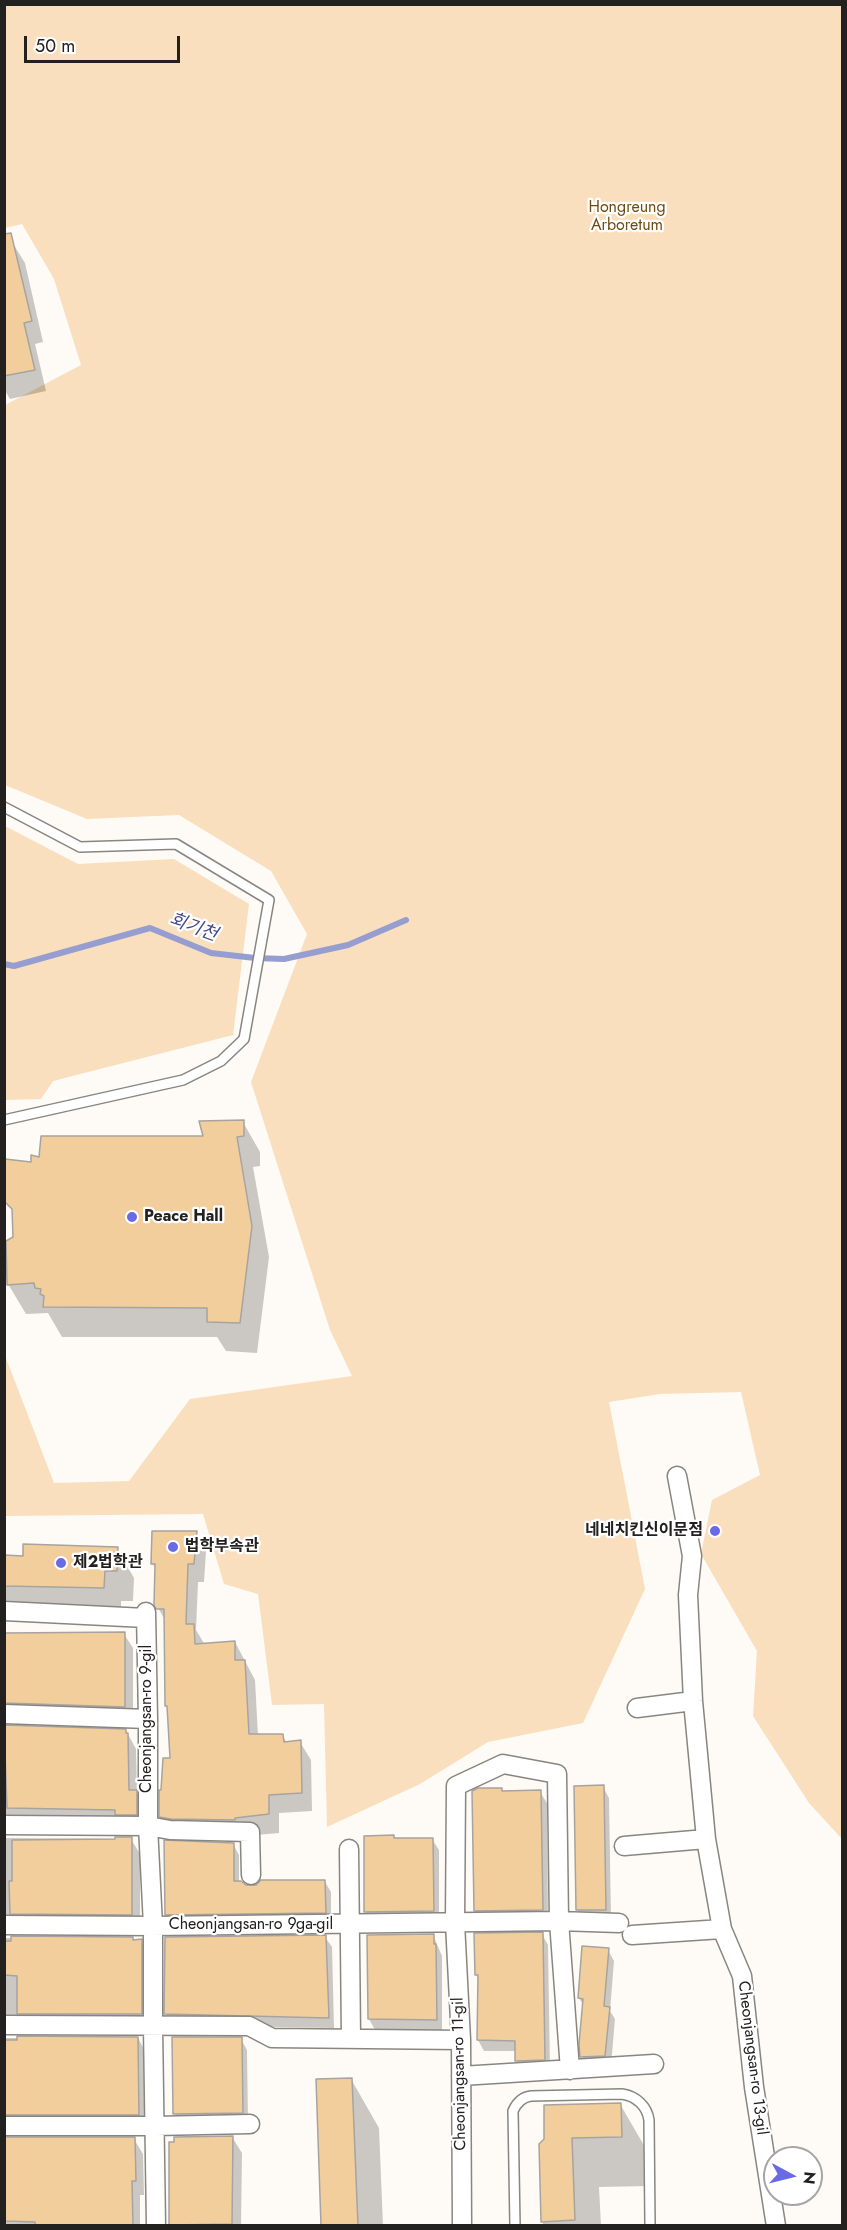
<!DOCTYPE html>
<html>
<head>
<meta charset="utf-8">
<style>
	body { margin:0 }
	#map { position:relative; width:847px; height:2230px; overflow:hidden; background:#fefaf5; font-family:Jost,sans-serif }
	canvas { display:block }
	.frame { position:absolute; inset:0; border:6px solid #232120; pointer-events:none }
	.north { position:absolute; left:763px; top:2146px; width:60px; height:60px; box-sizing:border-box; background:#fff; border:2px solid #a7a6a6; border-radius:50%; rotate:97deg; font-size:16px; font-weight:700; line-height:24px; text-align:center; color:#232120 }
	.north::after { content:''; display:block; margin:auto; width:21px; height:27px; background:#686be4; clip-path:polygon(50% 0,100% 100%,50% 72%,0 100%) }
	.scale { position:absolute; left:24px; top:36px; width:156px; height:27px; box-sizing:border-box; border:3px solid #232120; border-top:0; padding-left:8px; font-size:18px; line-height:21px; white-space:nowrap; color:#232120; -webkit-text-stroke:4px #fff; paint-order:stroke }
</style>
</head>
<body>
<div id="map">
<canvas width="847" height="2230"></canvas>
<div class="frame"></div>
<div class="north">N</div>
<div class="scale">50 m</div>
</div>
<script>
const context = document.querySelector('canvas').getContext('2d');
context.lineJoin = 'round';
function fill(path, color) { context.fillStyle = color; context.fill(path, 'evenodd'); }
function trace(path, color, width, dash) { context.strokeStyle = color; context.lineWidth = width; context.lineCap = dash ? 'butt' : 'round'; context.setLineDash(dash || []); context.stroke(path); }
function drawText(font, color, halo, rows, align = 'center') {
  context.font = font + ' Jost,"Noto Sans KR",sans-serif'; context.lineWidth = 4.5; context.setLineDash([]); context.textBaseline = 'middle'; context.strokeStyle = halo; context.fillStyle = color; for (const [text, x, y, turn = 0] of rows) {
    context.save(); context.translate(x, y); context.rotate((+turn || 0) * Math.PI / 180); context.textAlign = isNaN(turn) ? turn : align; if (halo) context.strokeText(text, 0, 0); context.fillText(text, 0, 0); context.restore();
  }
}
fill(new Path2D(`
	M5 5H842V1839L809 1803 753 1716 757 1651 701 1554 712 1500 760 1475 741 1392 660 1394 609 1402 645 1589 583 1723 488 1742 420 1784 327 1827 324 1704 272 1705 258 1594 224 1584 203 1514 5 1516 4 1353 54 1483 129 1481 190 1399 352 1376 330 1330 251 1082 307 934 271 871 179 815 87 819 5 785V405L81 365 54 279 22 224 5 228Z
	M5 826 78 864 174 859 249 904 233 1035 53 1081 41 1099 5 1100Z`), '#f9dfbd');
fill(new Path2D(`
	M12 242 25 263 43 342 35 344 46 391 10 399 4 389V244Z
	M243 1122 260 1152V1166L253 1167 269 1257 257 1353 226 1351 217 1337H62L48 1313 26 1314 8 1284 14 1238V1213L7 1201 32 1163 40 1159 204 1137Z
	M196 1533 206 1551 204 1582H198L196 1630 205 1645 235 1642 255 1680 258 1736 282 1735 287 1743 300 1742 311 1760 312 1811 279 1813V1833L245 1836 172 1835 161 1816 171 1760 166 1622 156 1604 157 1571 152 1563Z
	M117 1548 134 1578 133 1601H121V1618L4 1615V1557L24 1558Z
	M4 1634H124L133 1648V1721L4 1722Z
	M4 1727 128 1734 136 1749 137 1793 144 1806V1829L4 1833Z
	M603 1787 609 1798 611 1920H583L577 1909Z
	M501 1789 503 1793 540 1792 547 1803 548 1920 481 1921 475 1910Z
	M4 1838 131 1839 140 1854V1929L4 1933Z
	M432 1839 439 1850V1922L372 1923 366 1912 395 1840Z
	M233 1844 239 1855V1882L246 1887 325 1882 331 1892V1923L172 1925 166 1914Z
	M542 1934 548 1945 550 2070 523 2072 517 2061 516 2051H484L478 2040 479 1980 476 1974Z
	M433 1935 442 1956V2030H375L369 2019Z
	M325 1937 332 1947 334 2028 172 2025 166 2014Z
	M4 1938 132 1939 133 1941H141L149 1956V2029L4 2033Z
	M608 1950 614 1961 610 2011 615 2019 611 2066 588 2067 582 2057 584 2006 579 1998Z
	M4 2038H138L146 2053 147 2129 4 2134Z
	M241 2039 247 2050 248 2123 181 2125 175 2114Z
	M351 2079 379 2128 383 2226H323Z
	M620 2104 649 2154 650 2186 599 2187 601 2226H543L540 2144Z
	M232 2137 242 2153 241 2226H170Z
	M4 2139H134L143 2154 144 2195H140V2226H4Z`), '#0003');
trace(new Path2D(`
	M4 964 14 966 150 928 211 953 255 958 284 959 348 945 406 920`), '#969dd1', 6);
const building = new Path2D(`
	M11 233 32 321 24 323 35 370 4 376V234Z
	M244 1120V1136L237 1137 252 1226 240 1323 207 1322V1308L43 1307 44 1296 40 1294 41 1289 35 1288 34 1283 7 1285 6 1241 13 1237 12 1209 5 1202V1159L31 1162V1155L39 1157 41 1136H203L199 1121Z
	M152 1531H197L194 1564H188L186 1624H194L195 1644 235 1641V1660H245L249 1734H283L284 1742 301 1740 302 1793 269 1795V1814L235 1818V1820L171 1819 159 1817V1790H161L163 1758H170L167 1706H165L164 1609H156L154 1605 155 1564H151Z
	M23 1544 118 1547 117 1571H105L104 1588 4 1586V1555L23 1556Z
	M125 1632V1707L4 1703 5 1633Z
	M4 1725 126 1729V1733H128L129 1790H137V1815H115V1810L7 1808Z
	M604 1785 606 1910H576L574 1786Z
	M478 1788H502V1791L541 1790 543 1910 474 1911 472 1791Z
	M394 1835V1838H433L434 1911 364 1912V1836Z
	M115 1837H132V1915L10 1914 9 1881H12V1840L115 1839Z
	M164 1840 234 1843V1881H241L246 1885H256L261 1880H325L326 1913 165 1915Z
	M543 1932 545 2060 515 2061V2041L477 2040 478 1975H475L474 1933Z
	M434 1934V1944H436L437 2020 368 2019 367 1935Z
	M326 1935 329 2018 164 2014 165 1937Z
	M11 1936 133 1937V1940L142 1939V2014H17V1976L4 1975V1941H11Z
	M582 1946 609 1948 604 2006 610 2007 605 2056 580 2057 579 2044 583 1999 578 1998Z
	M17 2036 138 2037 139 2115H4V2040H17Z
	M172 2037H242L243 2113 173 2114Z
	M352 2078 358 2226H321L316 2079Z
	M621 2103 622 2137 572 2138 575 2220 541 2222 539 2144 544 2139V2105Z
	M233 2136 232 2224 169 2225V2142H174V2137Z
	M4 2137H135L136 2181H132L133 2226H35V2222L4 2221Z`);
fill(building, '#f3ce9d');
trace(building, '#a7a39f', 1.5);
const service = new Path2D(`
	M4 807 80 847 176 844 269 900 244 1039 221 1061 183 1080 4 1120
	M515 2226 513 2111C517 2102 522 2097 531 2096L622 2094C636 2096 647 2106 649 2120L650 2225`);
const minor = new Path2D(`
	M677 1476 692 1556 688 1595 693 1701 706 1839 722 1929 742 1976 754 2087 776 2226
	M4 1611 146 1618
	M146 1612 148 1719V1826L153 1926V2027L156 2226
	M637 1708 693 1701
	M4 1714 148 1719
	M4 1825 148 1826 170 1830 250 1832 251 1875
	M624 1846 706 1839
	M349 1849 351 2038
	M4 1925 153 1926 559 1921 619 1923
	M632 1935 722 1929
	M4 2025 249 2026 272 2038 461 2040
	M461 2076 654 2064
	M4 2126H155L250 2124
	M462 2226 461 2040 455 1923 456 1786 503 1764 557 1774 559 1921 570 2070`);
trace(service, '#898681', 12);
trace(minor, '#898681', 21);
trace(service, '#fff', 9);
trace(minor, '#fff', 18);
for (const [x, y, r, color] of [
	[132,1217,6,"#686be4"],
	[715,1531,6,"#686be4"],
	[173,1547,6,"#686be4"],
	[61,1563,6,"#686be4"]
]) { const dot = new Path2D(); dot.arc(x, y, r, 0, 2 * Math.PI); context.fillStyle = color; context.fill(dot); trace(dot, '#fff', 2); }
drawText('16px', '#6e4b11', '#fff', [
	["Hongreung",627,208],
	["Arboretum",627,226]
]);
drawText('bold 16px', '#232120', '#fff', [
	["Peace Hall",144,1217],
	["네네치킨신이문점",703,1531,"right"],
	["법학부속관",185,1547],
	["제2법학관",73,1563]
], 'left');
drawText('16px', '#232120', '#fff', [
	["Cheonjangsan-ro 9-gil",147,1719,-90],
	["Cheonjangsan-ro 9ga-gil",251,1925],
	["Cheonjangsan-ro 13-gil",752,2058,83],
	["Cheonjangsan-ro 11-gil",460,2074,-91]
]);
drawText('italic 18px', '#464a8b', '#fff', [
	["회기천",193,928,20]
]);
</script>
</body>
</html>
